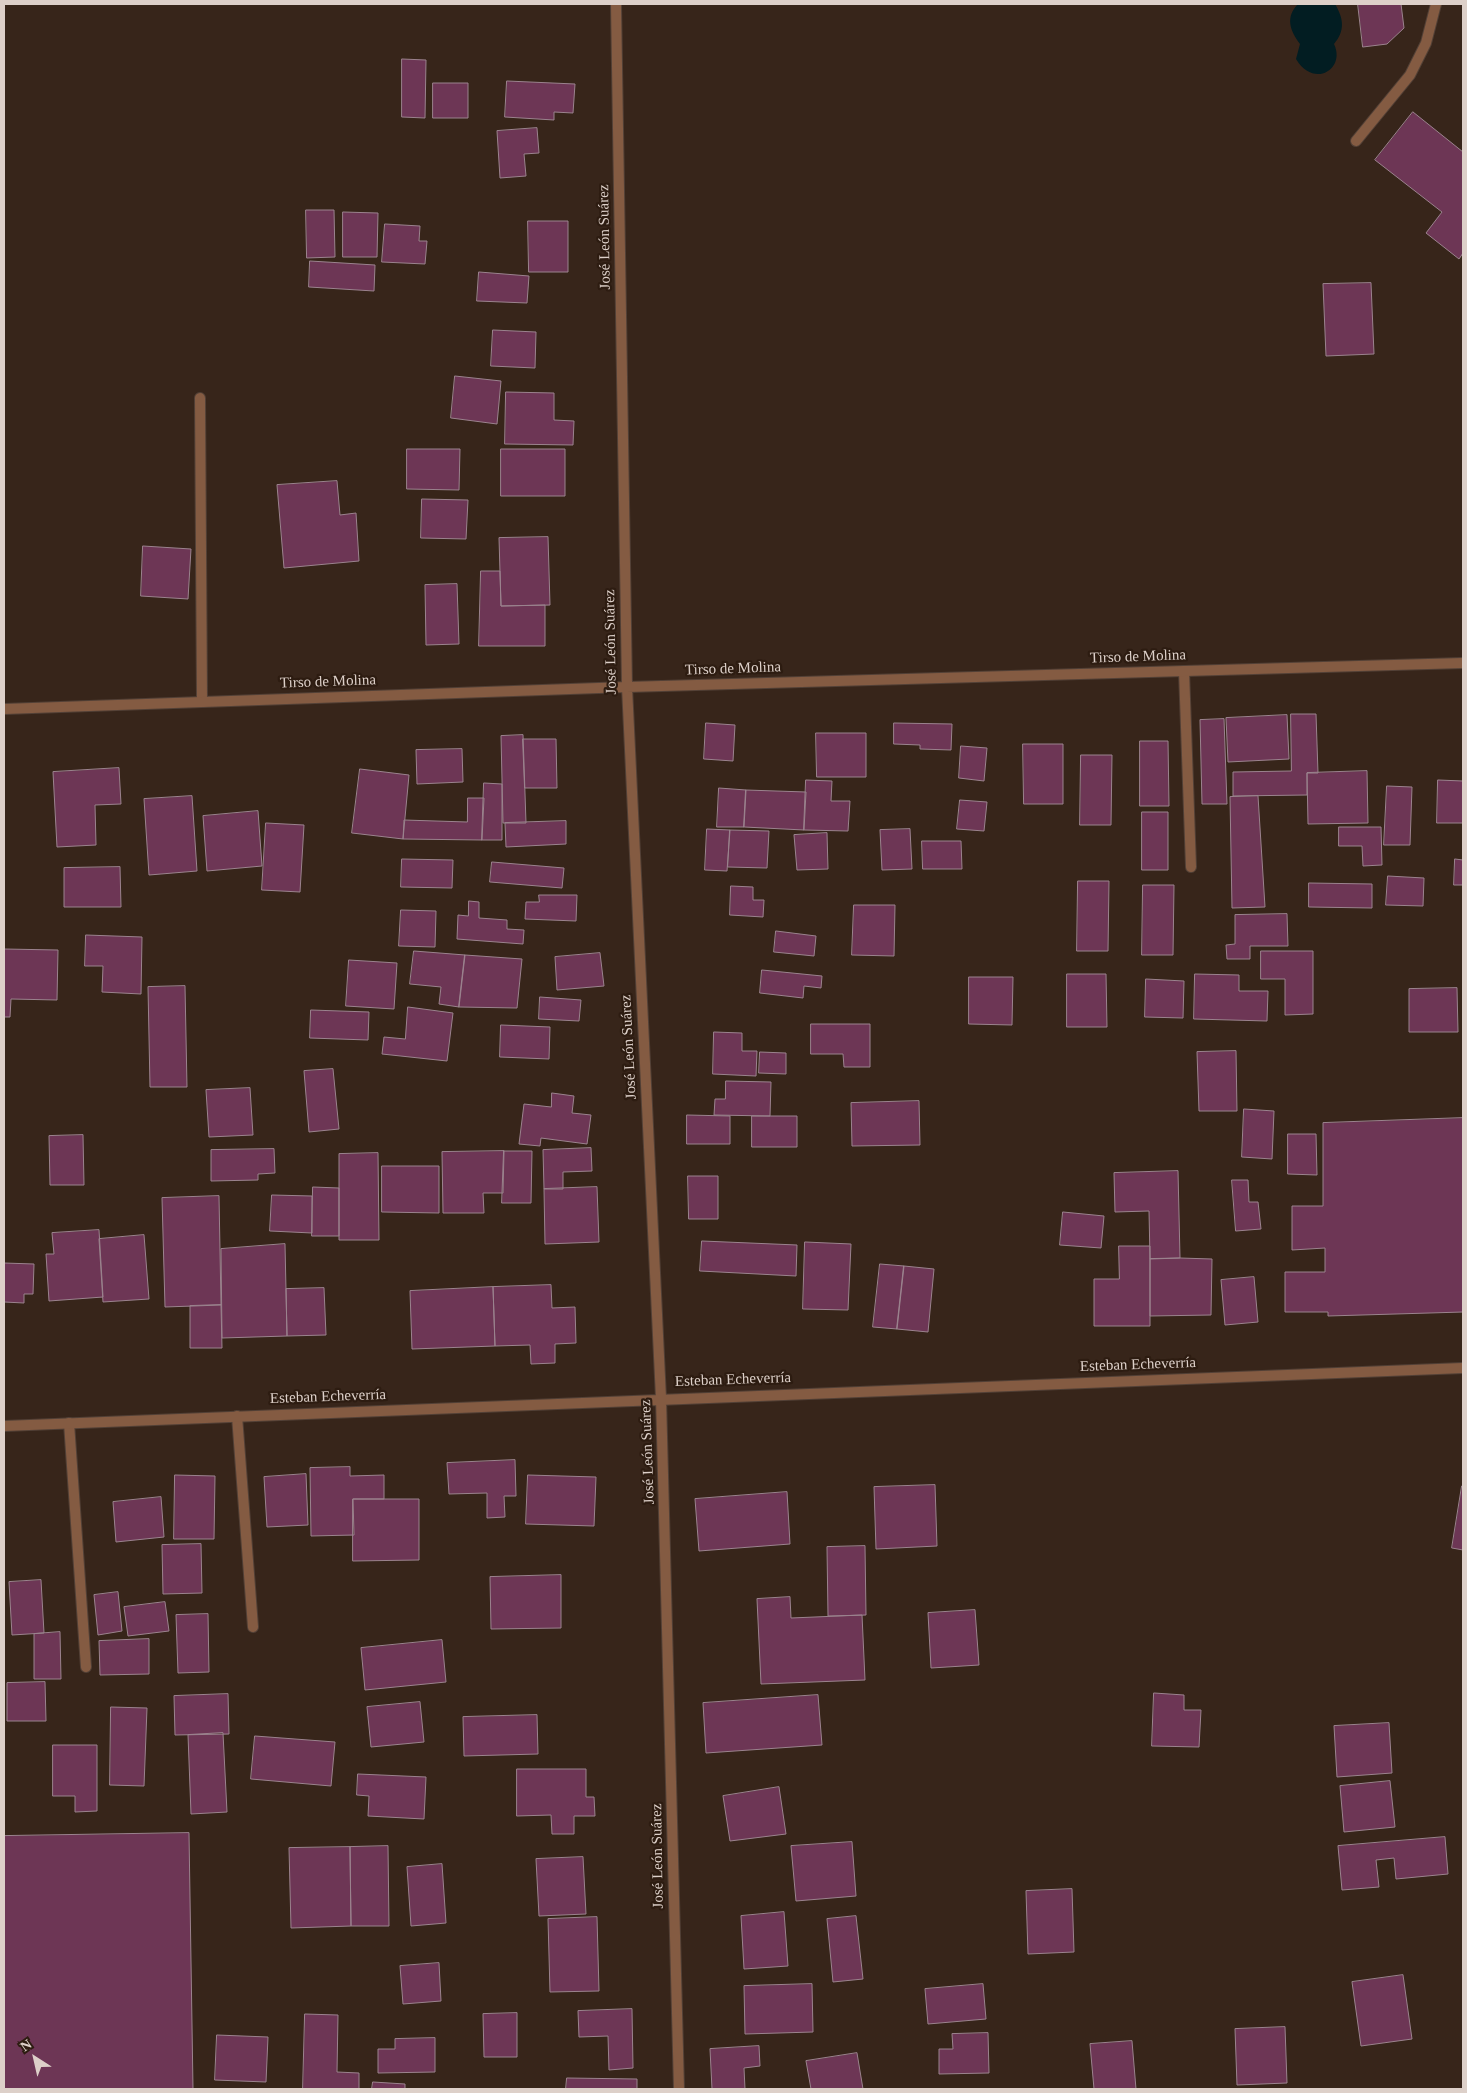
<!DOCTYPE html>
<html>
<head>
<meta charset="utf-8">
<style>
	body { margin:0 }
	#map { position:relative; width:1467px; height:2093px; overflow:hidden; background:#37251a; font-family:Georgia,serif }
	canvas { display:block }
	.frame { position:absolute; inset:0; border:5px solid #ddd0c9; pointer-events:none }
	.north { position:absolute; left:10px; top:2033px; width:50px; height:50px; -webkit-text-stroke:4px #2d1c11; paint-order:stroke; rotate:325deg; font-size:14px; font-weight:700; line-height:20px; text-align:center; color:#ddd0c9 }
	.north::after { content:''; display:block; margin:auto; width:18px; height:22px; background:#ddd0c9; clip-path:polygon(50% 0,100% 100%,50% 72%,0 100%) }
</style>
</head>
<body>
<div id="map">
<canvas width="1467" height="2093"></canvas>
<div class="frame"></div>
<div class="north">N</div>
</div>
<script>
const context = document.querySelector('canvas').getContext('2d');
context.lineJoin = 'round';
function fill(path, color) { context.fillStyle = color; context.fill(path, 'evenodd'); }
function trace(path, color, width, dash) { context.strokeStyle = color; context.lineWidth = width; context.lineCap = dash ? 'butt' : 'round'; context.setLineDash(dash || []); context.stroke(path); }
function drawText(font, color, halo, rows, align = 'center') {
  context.font = font + ' Georgia,serif'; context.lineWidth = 4.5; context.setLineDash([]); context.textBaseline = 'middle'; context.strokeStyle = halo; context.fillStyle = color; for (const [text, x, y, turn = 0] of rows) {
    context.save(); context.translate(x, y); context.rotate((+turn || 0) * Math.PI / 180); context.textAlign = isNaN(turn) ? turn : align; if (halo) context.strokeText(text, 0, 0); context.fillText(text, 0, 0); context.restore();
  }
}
fill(new Path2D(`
	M1298 4H1335C1344 19 1345 31 1334 44 1346 69 1314 89 1296 59L1300 44C1290 31 1285 17 1298 4Z`), '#021d22');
const building = new Path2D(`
	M1358 4H1401L1404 28 1387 44 1363 47Z
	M402 59 426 60 425 118 402 117Z
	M507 81 575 84 573 113 554 112V120L505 117Z
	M433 83H468V118H433Z
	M1413 112 1463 152V253L1459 259 1426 233 1442 212 1375 160Z
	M537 128 539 153 524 154 526 176 500 178 497 131Z
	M306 210H334L335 257 307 258Z
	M343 212 378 213 377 257H343Z
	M528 221H568V272H529Z
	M385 224 420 226 419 241H427L425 264 382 262Z
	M310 261 375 265 374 291 309 287Z
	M479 272 529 276 527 303 477 301Z
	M1371 283 1374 354 1326 356 1323 284Z
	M493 330 536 332 535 368 491 366Z
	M455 376 501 381 497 424 451 418Z
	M506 392 554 393V420L574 421 573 445 505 444Z
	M407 449H460L459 490 407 489Z
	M501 449H565V496H501Z
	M337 481 340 515 356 513 359 561 284 568 277 485Z
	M422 499 468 500 466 539 421 538Z
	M548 537 550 605 501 606 499 538Z
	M143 546 191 549 188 599 141 596Z
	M481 571H500L501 606 545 605V646H479Z
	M457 584 459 644 426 645 425 585Z
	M1291 714H1316L1318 773H1307V795L1233 796V772L1291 771Z
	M1287 715 1289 759 1228 762 1226 718Z
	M1224 719 1227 804H1202L1200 720Z
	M706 723 735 725 733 761 704 759Z
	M894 723 952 724 951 750 920 749V745L894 744Z
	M816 733H866V777H817Z
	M523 735 526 823H503L501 736Z
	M523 739H556L557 788H525Z
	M1140 741H1168L1169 806H1140Z
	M1023 744H1063V804H1024Z
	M961 746 987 748 984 781 959 778Z
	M462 749 463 782 417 784 416 750Z
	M1081 755H1112L1111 825H1080Z
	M119 768 121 804 95 805 96 845 57 847 53 772Z
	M360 769 409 775 403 839 352 833Z
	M1367 771 1368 823 1308 824 1307 773Z
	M806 780 832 781 831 801H850L848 831 804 830Z
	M1438 780 1463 781V823H1437Z
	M484 783 502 784V840H482Z
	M1387 786 1412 787 1410 845H1384Z
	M719 788 746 790 744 827H717Z
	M746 790 806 792 804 830 744 827Z
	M192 796 197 871 149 875 144 799Z
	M1258 796 1265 907 1232 908 1230 797Z
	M468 798H484L482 840 403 839 404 820 467 822Z
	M960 800 987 802 984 831 957 829Z
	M258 811 262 866 207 871 203 816Z
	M1142 812H1168V870H1142Z
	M566 821V844L506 847 505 823Z
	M266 823 304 825 300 892 262 890Z
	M1339 827H1381L1382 865 1363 866 1362 846H1339Z
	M707 829 730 830 727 871 705 870Z
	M910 829 912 869 882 870 880 830Z
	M730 830 769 831 767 868 728 867Z
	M827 833 828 869 797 870 794 835Z
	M922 841H961L962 869H923Z
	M402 859 453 860 452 888 401 887Z
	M1455 859 1463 860V885H1454Z
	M492 862 564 868 562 888 490 882Z
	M120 867 121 907H64V868Z
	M1388 876 1424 878 1423 906 1386 905Z
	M1078 881H1109L1108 951H1077Z
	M1309 883 1372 884V908L1309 907Z
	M1143 885H1174L1173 955H1142Z
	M731 886 753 887V900H764L763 917 730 915Z
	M539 895H577L576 921 525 919 526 902H539Z
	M469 901 479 902V918L507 920V929L524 930 523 944 457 939 458 915 468 916Z
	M854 905H895L894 956 852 955Z
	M401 910 436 911 435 947 399 946Z
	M1287 914 1288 946H1250V959H1227L1226 945 1235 944V915Z
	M776 931 816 936 814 956 774 952Z
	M86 935 142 937 141 994 102 992 103 966H85Z
	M4 949 58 950 57 1000 11 999 10 1017H4Z
	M414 951 465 955 459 1007 439 1004 441 987 410 984Z
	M1261 951H1313V1014L1285 1015V979H1261Z
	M600 953 604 986 557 990 555 957Z
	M465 955 522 959 517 1008 459 1007Z
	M349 960 397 963 394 1009 346 1006Z
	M762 970 822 976 821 988 804 986 803 998 760 993Z
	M1067 974H1106L1107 1027H1067Z
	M1195 974 1239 975V991H1268L1267 1021 1194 1019Z
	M969 977H1013L1012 1025 969 1024Z
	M1146 979 1184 981 1183 1018 1145 1017Z
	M185 986 187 1087H150L148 987Z
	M1457 988 1458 1032H1409V989Z
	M540 997 581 1000 579 1021 539 1019Z
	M408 1007 453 1013 447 1061 382 1054 384 1037 405 1039Z
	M311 1010 369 1012 368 1040 310 1038Z
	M811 1024H870V1067H844L843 1054H811Z
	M501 1025 550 1027 549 1059 500 1057Z
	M714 1032 742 1033V1051H757L756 1076 713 1074Z
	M1236 1051 1237 1111H1199L1197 1052Z
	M760 1052 786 1053V1074L759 1073Z
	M333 1069 339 1129 309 1132 304 1071Z
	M726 1081 771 1082 770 1116 714 1115 715 1099H725Z
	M250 1088 253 1135 209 1137 206 1090Z
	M552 1093 574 1096 572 1113 591 1115 587 1144 541 1138 540 1146 519 1144 524 1104 551 1107Z
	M919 1101 920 1145 852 1146 851 1103Z
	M1244 1109 1274 1111 1272 1159 1242 1157Z
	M687 1115 730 1116V1144H687Z
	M752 1116H797V1147H752Z
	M1463 1118V1312L1328 1316V1312H1285V1272H1325V1248L1292 1250V1206H1323V1123Z
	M1288 1134H1316L1317 1175 1288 1174Z
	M83 1135 84 1185H50L49 1136Z
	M591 1148 592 1171 563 1172V1189H544L543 1150Z
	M274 1149 275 1173 258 1174V1180L211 1181V1150Z
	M504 1151H532L531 1203H502Z
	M504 1151 503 1193H483L484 1213H443L442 1152Z
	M378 1153 379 1240H339V1154Z
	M382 1166H439V1213L382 1212Z
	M1178 1171 1180 1258 1150 1259 1149 1211 1115 1212 1114 1173Z
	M688 1176H718V1219H689Z
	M1232 1180H1248L1249 1202H1258L1261 1229 1236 1231Z
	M313 1187 339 1188V1236H312Z
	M597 1187 599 1242 545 1244 544 1189Z
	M272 1195 312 1196V1233L270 1231Z
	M219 1196 221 1305 165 1307 162 1198Z
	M1063 1212 1104 1216 1101 1248 1060 1245Z
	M99 1230 103 1297 49 1301 46 1254H54L52 1233Z
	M144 1235 149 1299 103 1302 99 1239Z
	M702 1241 797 1245 796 1276 700 1271Z
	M805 1242 851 1244 848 1310 803 1309Z
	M285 1244 287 1336 222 1338 221 1249Z
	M1119 1246H1150V1326H1094V1279H1119Z
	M1180 1258 1212 1259 1211 1315 1150 1316V1259Z
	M4 1263 34 1264 33 1294H24V1303L4 1302Z
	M880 1264 904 1266 897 1329 873 1327Z
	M904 1266 934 1269 928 1332 897 1329Z
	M1254 1277 1258 1322 1225 1325 1221 1280Z
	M551 1285 552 1308 575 1307 576 1343 555 1344V1363L531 1364 530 1345 495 1346 493 1287Z
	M493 1287 495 1346 412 1349 410 1291Z
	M324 1288 326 1335 287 1336 286 1289Z
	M221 1305 222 1348H190V1306Z
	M515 1460 516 1496H504L505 1517 487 1518V1493L449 1494 447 1463Z
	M350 1467V1476L384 1475V1499H353L354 1535 311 1536 310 1468Z
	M306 1474 308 1525 267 1527 264 1477Z
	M175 1475 215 1476 214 1539H174Z
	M528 1475 596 1477 594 1526 526 1524Z
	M935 1485 937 1546 876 1549 874 1487Z
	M1462 1486H1463V1550L1452 1548Z
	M787 1492 790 1544 699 1551 695 1499Z
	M161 1497 164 1537 116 1542 113 1502Z
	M353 1499H419V1560L353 1561Z
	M201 1544 202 1593 163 1594 162 1545Z
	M865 1546 866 1615 828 1616 827 1547Z
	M561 1575V1628L491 1629 490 1577Z
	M41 1580 44 1633 12 1635 9 1582Z
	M118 1592 122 1631 98 1635 94 1595Z
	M790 1597 791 1618 862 1615 865 1680 761 1684 757 1599Z
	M165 1602 169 1631 128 1636 124 1607Z
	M975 1610 979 1665 931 1668 928 1613Z
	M208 1614 209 1672 178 1673 176 1615Z
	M60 1632 61 1679H34V1634Z
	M149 1639V1674L100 1675 99 1641Z
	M442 1640 446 1682 365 1690 361 1648Z
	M45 1682 46 1721H7V1683Z
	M1154 1693 1184 1695V1710H1201L1199 1747 1152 1746Z
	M228 1694 229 1734 175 1735 174 1696Z
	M818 1695 822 1745 706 1753 703 1703Z
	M420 1702 424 1742 371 1747 367 1707Z
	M111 1707 147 1708 144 1786 110 1785Z
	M537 1715 538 1754 464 1756 463 1717Z
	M1389 1723 1392 1773 1337 1777 1334 1726Z
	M223 1733 227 1812 191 1814 188 1735Z
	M255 1736 335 1742 331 1786 251 1779Z
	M53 1745H97V1811L75 1812V1796H53Z
	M517 1769H586V1797H594L595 1816H574V1834H552L551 1815 517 1816Z
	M358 1774 426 1777 424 1819 368 1816 369 1796 357 1795Z
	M1390 1781 1395 1827 1344 1832 1340 1786Z
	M779 1787 786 1834 730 1841 723 1796Z
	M189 1833 193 2089H4V1836Z
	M1445 1837 1448 1874 1396 1879 1394 1858 1376 1860 1379 1887 1342 1890 1338 1846Z
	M852 1842 856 1896 796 1901 791 1846Z
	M388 1846 389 1926H351L350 1847Z
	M350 1847 351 1926 291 1928 289 1848Z
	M583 1857 586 1914 539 1916 536 1859Z
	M442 1864 446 1923 411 1926 407 1867Z
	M1072 1889 1074 1952 1028 1954 1026 1891Z
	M784 1912 788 1966 744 1969 741 1916Z
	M856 1916 863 1979 833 1982 827 1919Z
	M597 1917 599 1991 550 1992 548 1919Z
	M439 1963 441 2001 403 2004 400 1966Z
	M1403 1975 1412 2039 1361 2046 1352 1982Z
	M812 1984 813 2032 745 2034 744 1986Z
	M983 1984 986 2019 928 2024 925 1989Z
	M632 2009 633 2068 609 2070 608 2036 579 2037 578 2011Z
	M517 2013V2057H484L483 2014Z
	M305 2014 338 2015 337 2072 359 2073V2089H303Z
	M1285 2027 1287 2083 1237 2085 1235 2029Z
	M988 2033 989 2073 939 2074V2049H953L952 2034Z
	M217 2035 268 2037 266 2082 215 2080Z
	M435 2038V2072L378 2073V2049H395V2039Z
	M1132 2041 1136 2089H1094L1090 2044Z
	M759 2046 760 2066 744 2068 745 2089H712L710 2049Z
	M857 2053 863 2089H811L806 2061Z
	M567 2078 637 2079V2089H566Z
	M373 2082 405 2084V2089H372Z`);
fill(building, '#6d3655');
trace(building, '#9b838e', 1);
const lane = new Path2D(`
	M1356 141 1410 75 1426 43 1436 4
	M200 398 202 702
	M1184 671 1191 867
	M237 1416 253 1627
	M69 1423 86 1667`);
const street = new Path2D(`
	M616 4 627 687 661 1398 679 2089
	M4 709 627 687 1463 663
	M4 1426 1463 1368`);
trace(lane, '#524036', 12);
trace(street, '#524036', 12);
trace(lane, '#845b42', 10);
trace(street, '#845b42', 10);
drawText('15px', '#ddd0c9', '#2d1c11', [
	["José León Suárez",605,237,-91],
	["José León Suárez",611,642,-91],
	["Tirso de Molina",1138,657,-2],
	["Tirso de Molina",733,669,-2],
	["Tirso de Molina",328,682,-2],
	["José León Suárez",629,1047,-93],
	["Esteban Echeverría",1138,1365,-2],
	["Esteban Echeverría",733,1380,-2],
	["Esteban Echeverría",328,1397,-2],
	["José León Suárez",648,1452,-92],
	["José León Suárez",658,1856,-91]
]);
</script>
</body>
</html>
